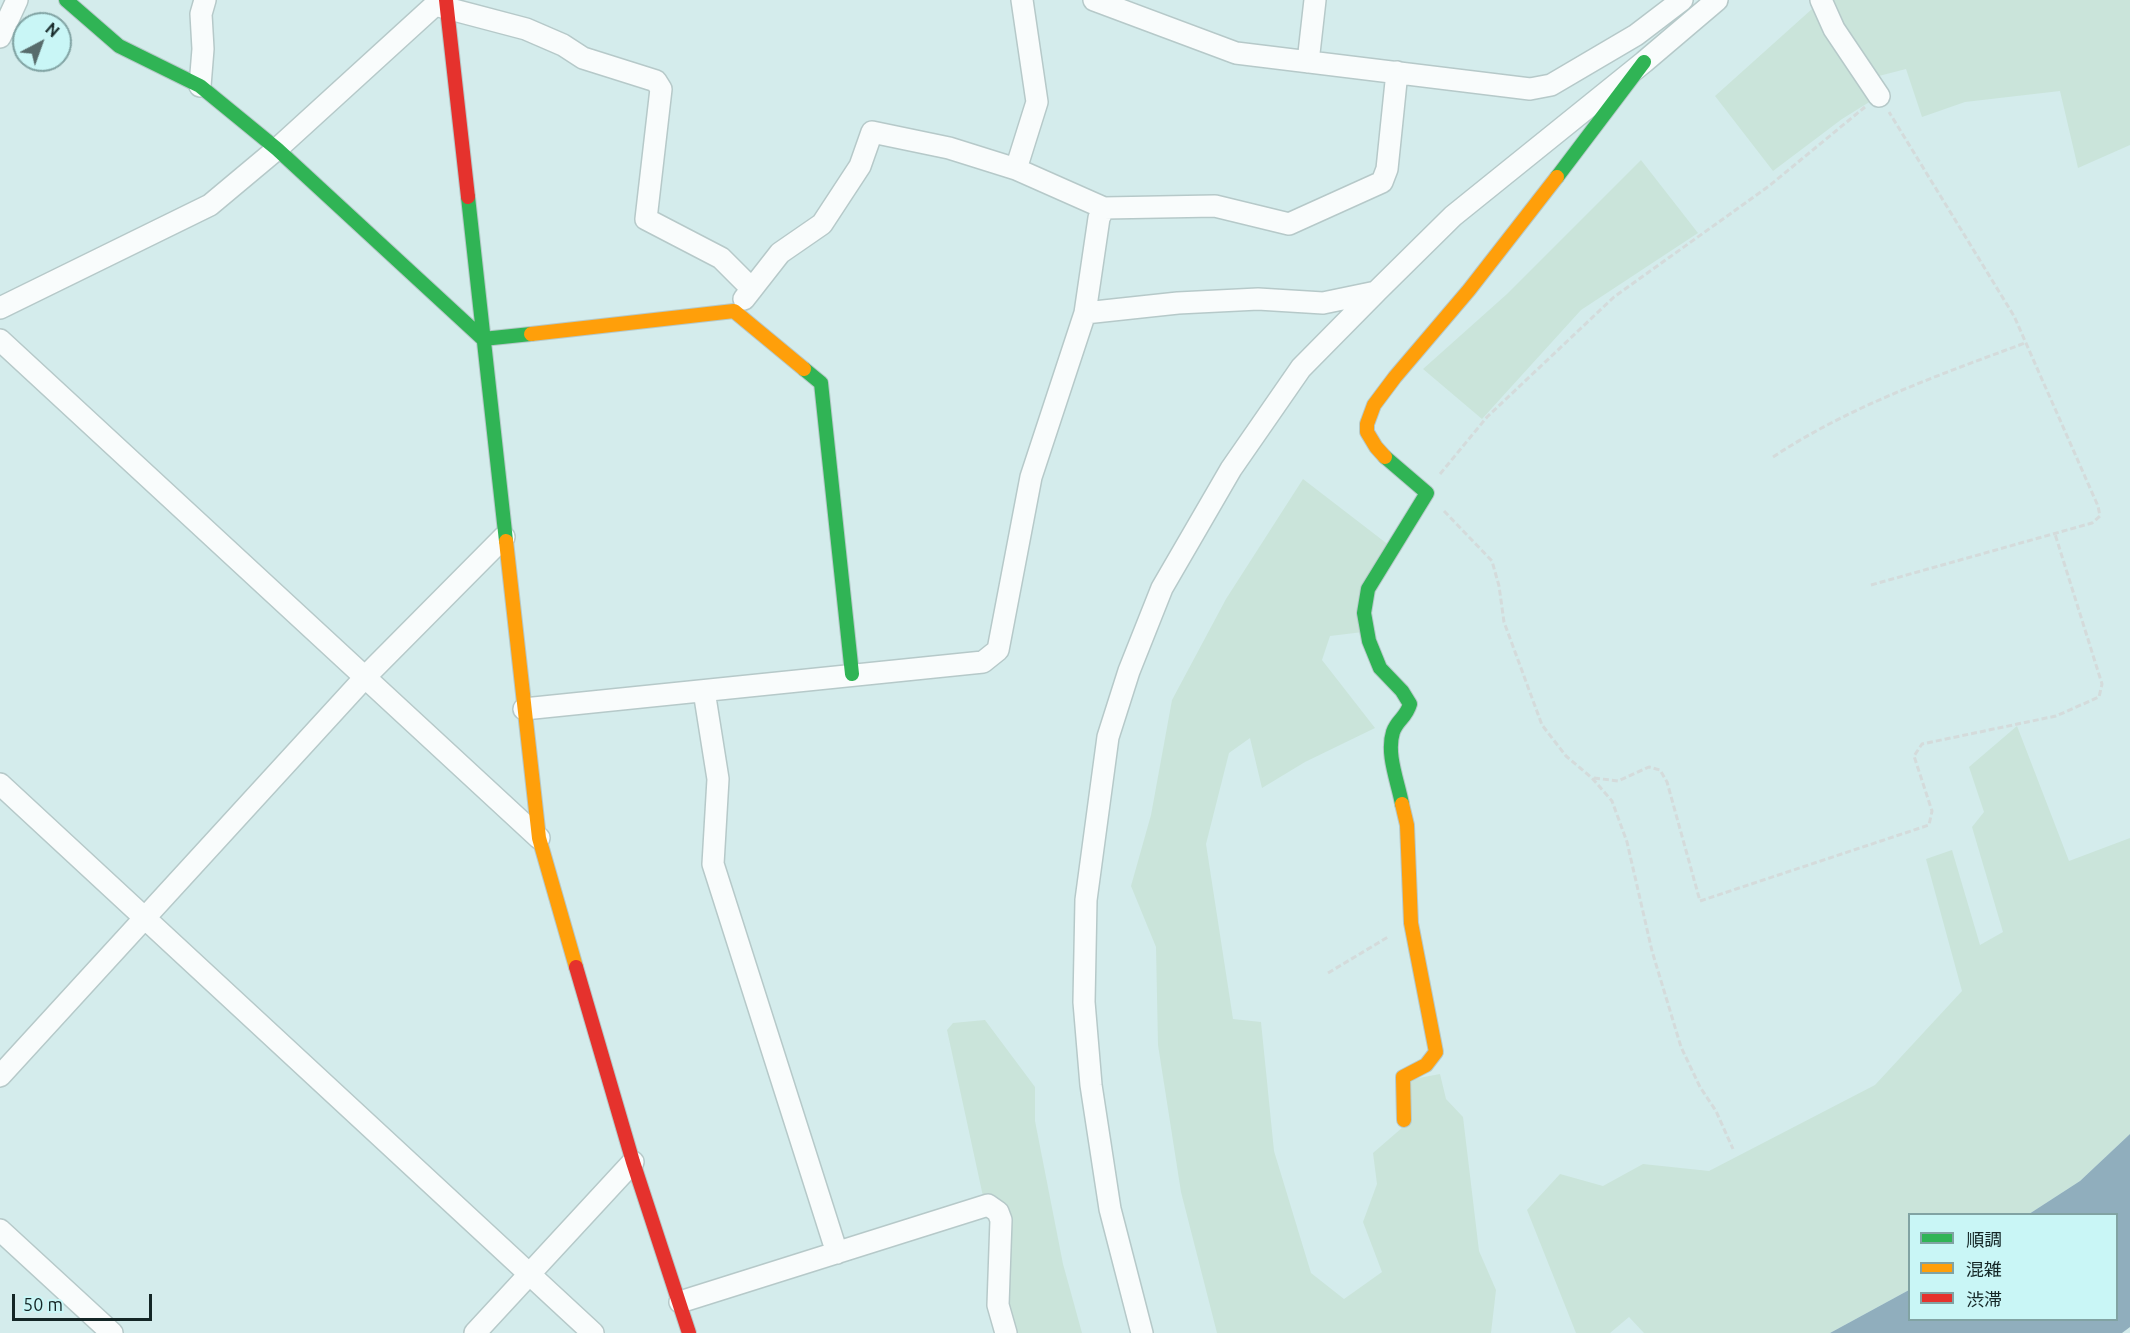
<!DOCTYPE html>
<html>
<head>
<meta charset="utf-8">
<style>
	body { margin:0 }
	#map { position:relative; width:2130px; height:1333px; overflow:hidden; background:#d4ecec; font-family:Ubuntu,"Noto Sans JP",sans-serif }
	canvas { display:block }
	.legend { position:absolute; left:1908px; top:1213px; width:210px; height:108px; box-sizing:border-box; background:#c9f6f6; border:2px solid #81a3a3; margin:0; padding:8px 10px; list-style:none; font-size:18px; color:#142626 }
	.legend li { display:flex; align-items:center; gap:12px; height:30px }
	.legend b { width:30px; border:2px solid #81a3a3 }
	.north { position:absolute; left:12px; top:12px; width:60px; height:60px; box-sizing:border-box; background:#c9f6f6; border:2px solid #81a3a3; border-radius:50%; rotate:41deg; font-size:16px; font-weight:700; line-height:24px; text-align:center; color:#142626 }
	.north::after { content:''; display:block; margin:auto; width:21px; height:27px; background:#576b6b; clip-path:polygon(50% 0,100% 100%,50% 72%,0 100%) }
	.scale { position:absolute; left:12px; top:1294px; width:140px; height:27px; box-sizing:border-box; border:3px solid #142626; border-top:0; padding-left:8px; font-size:18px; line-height:21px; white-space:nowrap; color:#142626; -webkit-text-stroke:4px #c9f6f6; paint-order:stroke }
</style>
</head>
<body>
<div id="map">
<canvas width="2130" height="1333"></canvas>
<ul class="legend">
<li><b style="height:8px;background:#30b455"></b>順調</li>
<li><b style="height:8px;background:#ff9f0a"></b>混雑</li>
<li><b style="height:8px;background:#e5322d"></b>渋滞</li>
</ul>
<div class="north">N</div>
<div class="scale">50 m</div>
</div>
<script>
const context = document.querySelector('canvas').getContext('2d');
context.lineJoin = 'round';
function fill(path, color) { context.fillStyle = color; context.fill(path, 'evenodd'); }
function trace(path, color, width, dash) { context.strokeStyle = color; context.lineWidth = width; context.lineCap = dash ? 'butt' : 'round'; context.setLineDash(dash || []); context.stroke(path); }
fill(new Path2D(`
	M1822 0H2130V145L2078 168 2060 91 1965 102 1922 117 1906 69 1871 78 1879 96 1842 119 1773 171 1715 96Z
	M1641 160 1698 233 1581 310 1482 419 1423 369 1507 294Z
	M1303 479 1390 546 1363 632 1330 636 1322 660 1375 728 1305 762 1262 788 1250 738 1229 753 1206 844 1233 1019 1261 1022 1274 1151 1311 1273 1344 1299 1382 1272 1363 1222 1377 1184 1373 1153 1403 1127 1408 1080 1440 1074 1446 1099 1463 1117 1479 1251 1496 1290 1491 1333H1217L1181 1192 1158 1045 1156 947 1131 886 1151 815 1172 700 1226 599Z
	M2017 726 2069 861 2130 838V1134L2080 1181 2029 1214H1910L1909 1290 1830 1333H1644L1629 1317 1610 1333H1576L1527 1210 1560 1174 1603 1186 1643 1164 1709 1171 1875 1085 1962 991 1926 859 1952 850 1980 945 2003 932 1972 827 1984 812 1969 767Z
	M985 1020 1035 1087V1121L1063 1264 1082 1333H1010L1002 1241 984 1201 947 1030 953 1023Z`), '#cae4da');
fill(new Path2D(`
	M2130 1134V1327L2122 1333H1830L1909 1290 1910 1320H2116V1214H2029L2080 1181Z`), '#90aebd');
const street = new Path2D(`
	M1094 0 1236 53 1530 89 1551 85 1636 35 1682 0
	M1821 0 1834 29 1879 96
	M0 37 17 0
	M1308 62 1315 0
	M200 86 203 49 201 14 205 0
	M1016 169 1037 102 1022 0
	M744 299 780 253 822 224 860 166 872 132 949 148 1016 169 1104 208 1215 206 1289 224 1382 182 1387 169 1397 72
	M0 308 210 205 277 149 435 5 526 29 563 45 583 58 656 81 661 89 646 219 721 258 752 289
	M1085 313 1178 303 1258 299 1323 303 1376 292 1453 216 1644 62 1717 0
	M0 340 539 838
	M704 691 718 779 713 864 837 1253
	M524 709 983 662 998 650 1031 477 1085 313 1099 218 1104 208
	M0 784 593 1333
	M0 1076 369 673 504 537
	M0 1230 112 1333
	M680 1302 988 1205 998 1212 1001 1220 998 1305 1006 1333
	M475 1333 633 1162
	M1142 1333 1110 1209 1091 1085 1084 1002 1086 900 1108 737 1129 671 1162 588 1231 469 1301 368 1376 292`);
const fast = new Path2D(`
	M66 0 119 46 200 86 277 149 483 339 531 334
	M1557 177 1644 62
	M468 197 506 541
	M804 369 821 383 852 674
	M1385 457 1427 493 1368 589 1364 613 1369 641 1380 668 1402 691 1410 704C1406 718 1397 720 1393 732 1386 754 1398 782 1402 804`);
const slow = new Path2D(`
	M531 334 734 311 804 369
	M1385 457 1376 447 1367 432V424L1374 405 1395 377 1469 290 1557 177
	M506 541 539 838 576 967
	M1402 804 1407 825 1411 923 1436 1052 1426 1065 1403 1077 1404 1120`);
const jam = new Path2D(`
	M446 0 468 197
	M576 967 633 1162 689 1333`);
trace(street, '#b6c9c9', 24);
trace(fast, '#b6c9c9', 16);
trace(slow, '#b6c9c9', 16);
trace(jam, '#b6c9c9', 16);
trace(new Path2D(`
	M1773 457C1850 406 1939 375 2025 343
	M1440 474 1487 417 1614 297 1769 186 1865 107
	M1444 511 1492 561 1499 586 1504 622 1542 725 1566 756 1592 778 1612 801 1627 842 1652 951 1681 1047 1700 1087 1716 1111 1733 1149
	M1871 585 2092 523 2100 516 2098 506 2014 316 1889 112
	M1594 778 1618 781 1649 767 1660 770 1667 782 1700 901 1929 825 1932 811 1914 756 1922 744 2056 716 2099 697 2102 684 2055 534
	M1328 973 1388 937`), '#d4dbdb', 3, [6, 3]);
trace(street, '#f9fcfc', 21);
trace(fast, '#30b455', 14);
trace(slow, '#ff9f0a', 14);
trace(jam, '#e5322d', 14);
</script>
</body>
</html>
